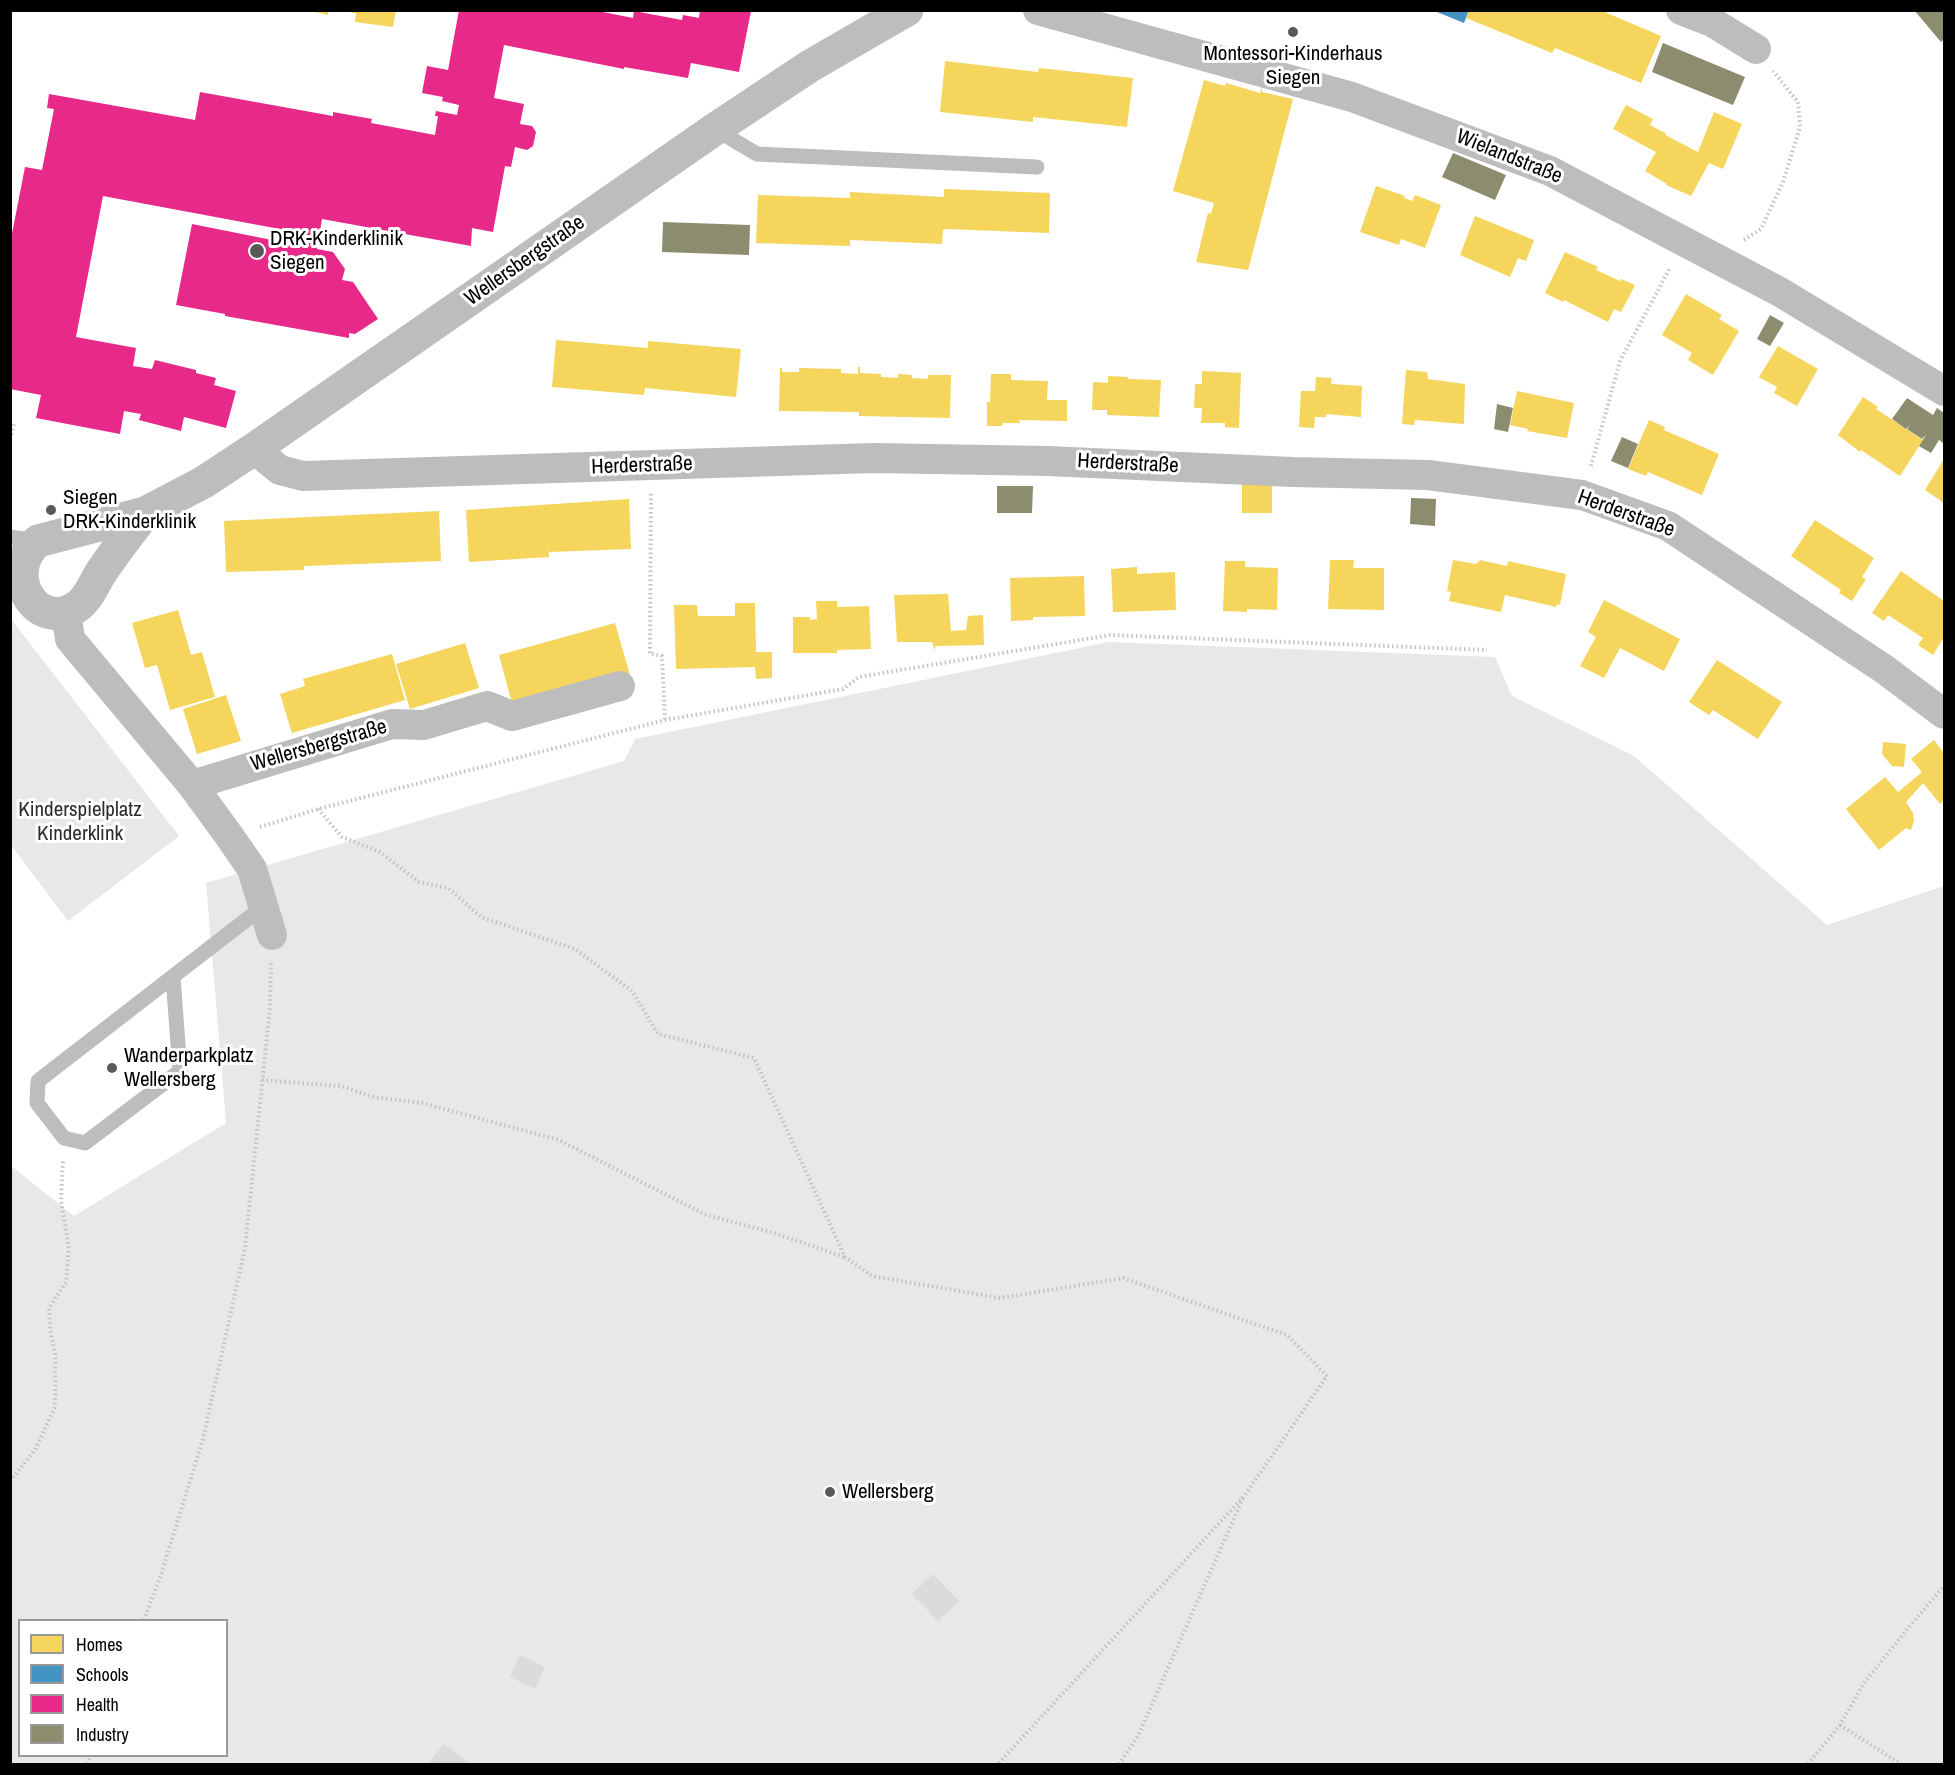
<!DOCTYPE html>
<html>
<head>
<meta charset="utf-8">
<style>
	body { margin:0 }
	#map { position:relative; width:1955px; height:1775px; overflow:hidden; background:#fff; font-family:"Archivo Narrow",sans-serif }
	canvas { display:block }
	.frame { position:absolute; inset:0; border:12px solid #000; pointer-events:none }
	.legend { position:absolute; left:18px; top:1619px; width:210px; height:138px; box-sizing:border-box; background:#fff; border:2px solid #999; margin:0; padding:8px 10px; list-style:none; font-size:18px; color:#000 }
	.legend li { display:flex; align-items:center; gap:12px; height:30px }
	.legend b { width:30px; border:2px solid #999 }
</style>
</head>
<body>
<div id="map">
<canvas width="1955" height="1775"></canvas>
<div class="frame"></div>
<ul class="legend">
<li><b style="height:16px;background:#f6d55c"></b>Homes</li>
<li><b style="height:16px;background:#4393c3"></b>Schools</li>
<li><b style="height:16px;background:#e7298a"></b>Health</li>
<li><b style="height:16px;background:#8c8c6e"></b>Industry</li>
</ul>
</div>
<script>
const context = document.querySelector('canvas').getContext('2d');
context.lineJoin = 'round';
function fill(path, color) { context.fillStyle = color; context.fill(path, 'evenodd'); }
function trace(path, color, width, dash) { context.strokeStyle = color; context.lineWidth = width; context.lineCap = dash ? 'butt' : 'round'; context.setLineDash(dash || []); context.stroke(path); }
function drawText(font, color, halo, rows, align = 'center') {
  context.font = font + ' "Archivo Narrow",sans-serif'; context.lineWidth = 6; context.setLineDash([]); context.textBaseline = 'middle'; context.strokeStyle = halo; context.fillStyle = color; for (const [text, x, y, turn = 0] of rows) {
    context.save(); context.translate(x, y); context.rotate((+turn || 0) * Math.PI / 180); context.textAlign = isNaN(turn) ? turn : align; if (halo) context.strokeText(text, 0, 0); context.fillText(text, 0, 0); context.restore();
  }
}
fill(new Path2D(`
	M11 619 179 836 68 921 11 845Z
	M1109 642 1495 657 1512 696 1634 756 1827 925 1944 886V1764H11L10 1165 74 1216 226 1123 206 883 624 761 635 739ZM20 1620H226V1756H20Z`), '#e8e8e8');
fill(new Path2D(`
	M306 10H329L328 15Z
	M352 10H396L393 27 355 22 356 13H351Z
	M1469 10H1600L1661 36 1641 83 1555 48 1552 53 1466 18Z
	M945 61 1038 72 1039 68 1133 78 1127 127 1033 117V122L940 112Z
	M1204 80 1225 86 1226 83 1260 93 1262 87V92L1293 99 1248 270 1196 262 1208 213 1211 214 1214 203 1173 191Z
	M1626 105 1653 119 1650 125 1667 134 1665 135 1698 152 1714 112 1742 124 1723 169 1709 163 1691 196 1666 185 1667 184 1645 171 1656 152 1613 129Z
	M1376 186 1405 196 1404 198 1412 201 1415 195 1441 205 1425 248 1401 239 1399 245 1360 232Z
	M944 189 1050 193 1049 233 945 229 943 230 942 244 850 240V246L756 243 758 195 850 198V192L944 197Z
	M1475 216 1534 240 1526 261 1518 258 1510 277 1460 255Z
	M1565 252 1598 267 1596 270 1620 281 1621 279 1635 285 1621 312 1614 309 1608 322 1564 300 1563 302 1545 293Z
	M1686 294 1722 315 1719 319 1739 331 1713 375 1688 360 1692 353 1662 335Z
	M556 340 648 348V341L741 349 736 397 645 388 644 395 552 387Z
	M1778 346 1818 369 1797 406 1774 393 1777 387 1759 377Z
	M858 367H860V373L881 374V377L898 378V374L912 375V378L928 379V375H951L950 418 859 416V412L779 411 780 368H782V372H799V368L841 369V373L858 374Z
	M1406 370 1427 372 1428 379 1465 384 1464 424 1415 420 1414 425 1402 424Z
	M1202 371 1241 373 1239 428 1225 427V423H1201L1202 408H1194L1195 384H1202Z
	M991 374H1011V380L1048 381 1047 400H1067V421L1019 420 1020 423H1003L1002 426H987V402H990Z
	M1108 376 1128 377V379L1161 380 1159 417 1107 415V410H1092L1093 382 1108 383Z
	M1316 377 1332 378 1331 384 1362 386 1361 417 1326 414V417H1315L1314 428 1299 427 1301 391H1315Z
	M1517 391 1574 403 1567 438 1527 431 1528 429 1510 425Z
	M1863 397 1878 407 1876 409 1923 440 1900 476 1861 450 1860 452 1838 435Z
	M1649 420 1665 427 1664 430 1719 454 1702 495 1648 472 1646 476 1628 469Z
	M1944 459V503L1925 490Z
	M1272 481V513H1242V482Z
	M629 499 631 549 549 552 548 538 549 557 469 562 466 510Z
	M439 511 441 561 304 566V570L226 572 224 521Z
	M1815 520 1874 558 1862 577 1866 579 1852 601 1839 593 1841 590 1791 556Z
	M1330 560H1354L1353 568H1384V610L1328 609Z
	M1453 560 1476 564 1480 560 1507 566 1508 561 1566 574 1560 605 1557 604 1556 607 1505 595 1501 612 1449 601 1451 592 1447 591Z
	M1225 561H1245V567L1278 568 1277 610 1247 609V612L1223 611Z
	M1137 567V574L1175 572 1176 610 1113 612 1111 569Z
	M1901 571 1944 601V637L1933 655 1918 645 1923 638 1888 615 1884 621 1872 613Z
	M1084 576 1085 616 1033 617V620L1011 621 1010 578Z
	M948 594 951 631 966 630 968 616 983 615 984 645 935 646V651L932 642H897L894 595Z
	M1604 600 1680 639 1664 671 1620 648 1604 678 1580 666 1596 637 1588 632Z
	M816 601H837V607L869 606 871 649 837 650V653H793V617H810V620L817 619Z
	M735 603H755L756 652H772V678L756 679 755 667 676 669 674 605H697L698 616H735Z
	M178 610 191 655 202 652 215 697 170 710 157 665 145 668 132 623Z
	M615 623 630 675 513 707 499 655Z
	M465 643 479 688 410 709 396 664Z
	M392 654 405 700 292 733 280 694 305 686 303 679Z
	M1717 660 1782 702 1758 739 1713 710 1709 715 1689 702Z
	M226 695 241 741 197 754 183 709Z
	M1934 740 1944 753V801L1940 804 1923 783 1906 802 1913 813 1914 821 1911 830 1906 828 1879 850 1846 809 1885 777 1898 792 1922 772 1911 759Z
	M1883 742 1906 744 1904 767 1892 766 1882 754Z`), '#f6d55c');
fill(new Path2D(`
	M1432 10H1469L1464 23Z`), '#4393c3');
fill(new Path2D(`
	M459 10H593L633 18 634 11 682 20 683 15 699 18 700 10 751 11 739 72 691 63 688 78 624 67V69L504 45 494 98 524 104 520 124 532 126 536 132 533 146 527 150 515 147 511 167 505 166 493 232 472 228 471 246 322 219 317 249 333 252 345 269 342 280 353 282 378 319 355 334 349 333V338L225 316V314L176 305 192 224 282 242 285 230 103 196 76 337 136 348 133 366 152 369 155 360 196 370V373L216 378 214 385 236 391 226 428 184 417 181 431 139 420 141 414 124 411 120 434 36 418 41 395 10 389V244L25 167 42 170 54 109 47 108 49 94 195 120 200 92 333 116V112L372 119 371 123 435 135 438 116H435L436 111 457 115 459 105 442 101 443 97 422 93 427 66 448 70Z`), '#e7298a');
fill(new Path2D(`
	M1914 10H1944V39L1941 42Z
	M1663 43 1745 77 1733 105 1652 72Z
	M1453 153 1506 175 1495 200 1442 177Z
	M663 222 750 225 749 255 662 252Z
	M1770 315 1784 323 1770 346 1757 339Z
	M1907 398 1933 415 1937 408 1944 413V444L1939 440 1931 453 1919 446 1926 435 1922 439 1907 429 1910 425 1906 429 1892 419Z
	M1497 404 1513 408 1508 432 1494 429Z
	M1622 437 1638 444 1628 468 1611 461Z
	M997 486H1033L1032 513H997Z
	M1411 498 1436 499 1435 526 1410 524Z`), '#8c8c6e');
fill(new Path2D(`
	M933 1574 959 1601 938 1621 912 1594Z
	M520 1655 545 1667 535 1689 510 1677Z
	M444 1744 470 1764H428Z`), '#dbdbdb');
trace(new Path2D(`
	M1744 240 1761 229 1783 182 1800 127 1798 102 1773 71
	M10 423 14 424 10 440
	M1591 466 1620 361 1670 268
	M651 494 650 654 662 656 665 720
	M318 809 342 837 380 852 419 882 448 888 481 917 575 949 632 991 658 1034 754 1058 845 1257 872 1276 1000 1298 1123 1278 1287 1335 1327 1376 1245 1495 998 1764
	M260 827 318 809 665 720 843 689 859 677 1110 635 1487 650
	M262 1080 341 1086 374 1097 422 1103 559 1140 704 1214 777 1234 844 1257
	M10 1481 35 1450 55 1407V1353L50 1329 49 1308 66 1282 69 1249 61 1200 63 1159
	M144 1620 161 1575 203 1439 245 1248 270 1007 271 963
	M1840 1725 1901 1764
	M87 1764 91 1756
	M1119 1764 1138 1736 1243 1498
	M1808 1764 1840 1725 1864 1683 1909 1627 1944 1586`), '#c2c2c2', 4, [1.5, 3]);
trace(new Path2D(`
	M715 129 757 154 1037 167
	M10 537 37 541
	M173 977 180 1071 85 1143 64 1138 37 1103 38 1081 264 906`), '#bdbdbd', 15);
trace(new Path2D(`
	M1038 10 1352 97 1550 171 1780 292 1944 391
	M1681 10 1712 22 1756 49
	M254 449 280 470 303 476 874 458 1048 461 1293 472 1428 475 1582 495 1668 526 1884 669 1944 714
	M66 612 70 639 192 785 230 837 252 869 272 935
	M192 785 392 724 424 725 487 706 512 716 620 686`), '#bdbdbd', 30);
trace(new Path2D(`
	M145 513C131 531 117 549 104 568 95 580 90 597 78 606 37 635 0 573 38 541L145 513 204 482 254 449 715 129 810 66 907 10`), '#bdbdbd', 33);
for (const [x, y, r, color] of [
	[1293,32,6,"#595959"],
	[257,251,8,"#595959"],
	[51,510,6,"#595959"],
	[112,1068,6,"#595959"],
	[830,1492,6,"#595959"]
]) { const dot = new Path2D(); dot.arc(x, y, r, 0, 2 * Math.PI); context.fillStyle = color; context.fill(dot); trace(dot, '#fff', 2); }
drawText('21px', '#000', '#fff', [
	["Montessori-Kinderhaus",1293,54,"center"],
	["Siegen",1293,78,"center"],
	["DRK-Kinderklinik",270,239],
	["Siegen",270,263],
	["Siegen",63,498],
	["DRK-Kinderklinik",63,522],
	["Wanderparkplatz",124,1056],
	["Wellersberg",124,1080],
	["Wellersberg",842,1492]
], 'left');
drawText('21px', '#000', '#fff', [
	["Wielandstraße",1509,157,22],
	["Wellersbergstraße",525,261,-35],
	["Herderstraße",1128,464,3],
	["Herderstraße",642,466,-2],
	["Herderstraße",1626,514,20],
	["Wellersbergstraße",319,746,-16]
]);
drawText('21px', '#2c2c2c', '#fff', [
	["Kinderspielplatz",80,810],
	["Kinderklink",80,834]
]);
</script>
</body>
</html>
